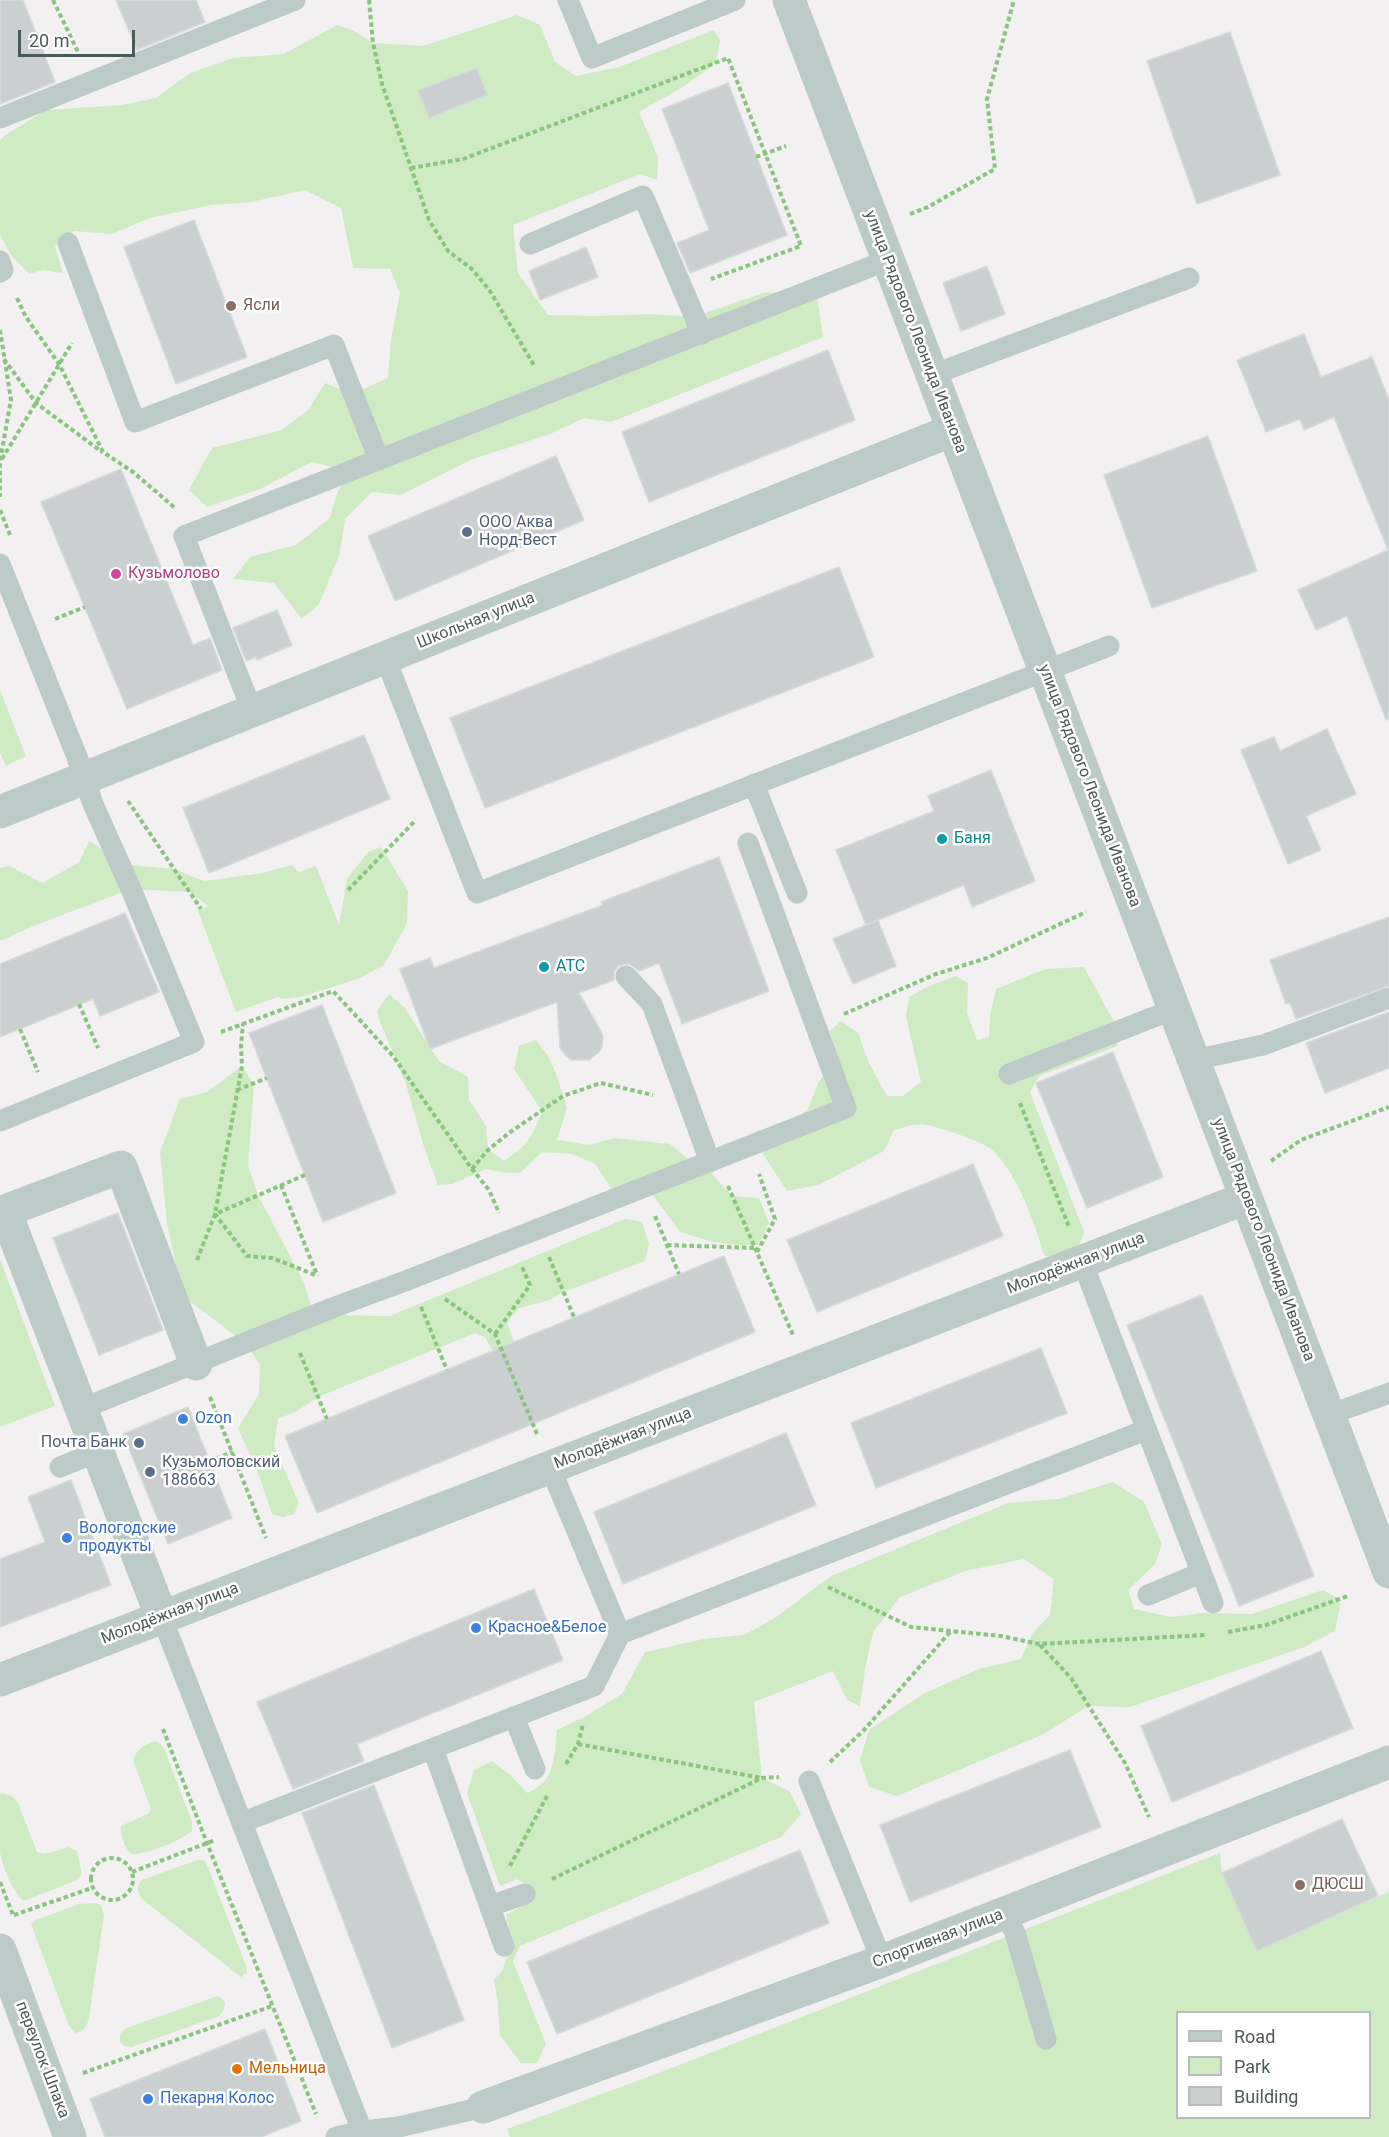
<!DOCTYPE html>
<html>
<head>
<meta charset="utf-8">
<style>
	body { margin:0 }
	#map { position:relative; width:1389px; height:2137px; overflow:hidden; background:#f2f0f1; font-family:Roboto,sans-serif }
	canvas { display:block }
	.legend { position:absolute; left:1176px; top:2011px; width:195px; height:108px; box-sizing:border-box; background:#fff; border:2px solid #b7bdbc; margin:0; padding:8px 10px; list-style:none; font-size:18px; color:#4a5b58 }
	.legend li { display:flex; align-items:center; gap:12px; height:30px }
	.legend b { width:30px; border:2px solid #b7bdbc }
	.scale { position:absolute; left:18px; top:30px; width:117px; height:27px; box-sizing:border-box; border:3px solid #4a5b58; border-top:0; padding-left:8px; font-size:18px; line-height:21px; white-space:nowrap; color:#4a5b58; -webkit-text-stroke:4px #fff; paint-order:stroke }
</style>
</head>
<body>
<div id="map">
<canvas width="1389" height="2137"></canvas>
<ul class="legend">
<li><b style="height:8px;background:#bdcbc8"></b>Road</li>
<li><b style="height:16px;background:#ceebc3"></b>Park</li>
<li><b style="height:16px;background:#cad0d0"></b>Building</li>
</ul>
<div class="scale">20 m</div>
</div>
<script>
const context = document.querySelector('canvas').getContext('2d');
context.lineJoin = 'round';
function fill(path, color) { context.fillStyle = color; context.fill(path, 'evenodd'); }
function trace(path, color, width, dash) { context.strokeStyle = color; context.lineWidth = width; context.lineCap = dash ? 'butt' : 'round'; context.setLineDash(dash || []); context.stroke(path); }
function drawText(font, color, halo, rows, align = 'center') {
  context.font = font + ' Roboto,sans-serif'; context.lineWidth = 5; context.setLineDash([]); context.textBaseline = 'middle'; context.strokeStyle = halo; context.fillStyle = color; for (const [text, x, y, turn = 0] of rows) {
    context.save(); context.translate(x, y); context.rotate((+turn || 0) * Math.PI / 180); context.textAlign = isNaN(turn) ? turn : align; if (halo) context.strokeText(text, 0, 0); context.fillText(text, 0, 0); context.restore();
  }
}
fill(new Path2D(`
	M517 15 540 25 555 62 576 76 619 67 714 30 720 40 716 63 683 87 639 112 658 157 657 180 640 174 513 225 518 273 548 315 596 316 653 314 694 317 763 293 816 290 823 337 611 422 584 418 550 434 473 459 401 495 372 492 345 519 339 556 319 604 302 619 274 583 233 579 250 557 296 545 330 518 337 493 350 471 312 462 260 489 207 507 189 490 212 448 282 430 308 410 325 383 353 394 388 378 391 339 400 293 390 269 353 268 341 208 305 190 251 202 211 205 150 218 112 234 74 231 55 246 63 273 43 270 29 274 10 254 0 234V141L4 136 46 110 122 105 156 98 190 73 233 58 284 54 337 25 352 30 373 43 423 46Z
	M0 690 26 756 6 766 0 753Z
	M89 841 111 855 121 864 174 869 204 881 263 873 292 865 299 872 316 866 339 925 347 879 368 852 381 847 408 891 407 923 384 965 358 979 301 997 282 999 278 997 236 1012 198 911 208 906 190 892 131 889 38 924 0 941V868L9 866 43 883 79 862Z
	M1084 967 1119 1031 1117 1046 1039 1076 1030 1092 1084 1232 1078 1248 1055 1259 1044 1255C1035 1224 1016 1170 991 1149 981 1141 939 1127 926 1125 916 1123 903 1128 894 1130L884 1151 818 1185 787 1191 759 1148 808 1109 818 1083 831 1066 835 1054 830 1031 841 1021 858 1033 869 1063 887 1096H903L921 1082 906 1016 909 997 929 986 956 976 968 983 967 1013 977 1040 989 1037 990 1016 996 989 1045 969Z
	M389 994 404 1007 439 1061 468 1077 469 1100 486 1126 488 1149 504 1161C529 1144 531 1139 542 1111L514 1069 519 1046 536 1040 548 1056 556 1073 567 1108 557 1140 589 1145 614 1138 670 1144 698 1167 703 1164 732 1196 759 1198 769 1223 758 1245H737L713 1242 680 1232 647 1187 616 1195 595 1164 572 1154 542 1152 520 1173H507L486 1169 452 1184 438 1185 424 1147 406 1084 379 1020 377 1011Z
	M242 1066 254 1084 248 1165 258 1195 304 1283 314 1315 390 1316 625 1219 642 1222 649 1244 645 1261 564 1292 550 1300 519 1308 507 1323 531 1387 498 1361 485 1337 475 1333 318 1397 297 1411 278 1419 274 1446 299 1503 294 1514 283 1517 272 1514 258 1473 238 1428 259 1394 260 1365 246 1344 183 1296 167 1224 160 1152 180 1099 207 1092Z
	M0 1259 55 1406 0 1427Z
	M1113 1482 1144 1502 1162 1544 1155 1564 1128 1590 1134 1609 1172 1617 1202 1613 1252 1614 1323 1590 1339 1599 1340 1605 1335 1631 1302 1648 1130 1707 1088 1706 1044 1734 897 1796 869 1787 860 1760 869 1730 925 1693 979 1669 1021 1659 1032 1634 1050 1615 1054 1579 1024 1559 965 1571 900 1597 873 1632 865 1669 860 1706 847 1700 833 1671 754 1702 762 1778 789 1791 801 1814 781 1837 520 1946 513 1961 546 2044 537 2063H521L500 2035 497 1997 494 1980 502 1971 512 1944 506 1915 531 1901 533 1889 517 1879 500 1886 467 1793 474 1770 492 1761 510 1775 527 1793C556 1781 554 1757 557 1730L586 1716 622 1694 645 1652 704 1639 744 1635 775 1618 831 1576 1008 1503 1059 1499Z
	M152 1742H158L164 1748 192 1822V1831C180 1841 147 1855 131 1854 125 1847 119 1835 121 1826L148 1814 151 1809 133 1760C137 1750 142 1746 152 1742Z
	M2 1793 12 1796 18 1803 37 1852 45 1854 69 1847 77 1851 82 1874 77 1880 24 1901C14 1895 1 1864 0 1851 0 1833 0 1813 0 1794Z
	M1220 1853 1222 1873 1257 1951 1389 1892V2137H510L507 2129 664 2071ZM1178 2012H1370V2118H1178Z
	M197 1860H204L207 1865 247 1968V1973L241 1977 142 1899C137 1892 136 1887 142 1880Z
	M95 1903 101 1905 104 1915 89 2017C87 2026 85 2031 76 2033L69 2026 31 1924 36 1920 79 1904Z
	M218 1996 225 2002 224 2010 219 2016 132 2047 124 2046 120 2041V2034L126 2028Z`), '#ceebc3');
const building = new Path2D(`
	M0 0H23L55 82 0 104Z
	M116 0H196L205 22 137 50Z
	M1230 32 1280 175 1197 204 1147 61Z
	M477 68 487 95 429 118 418 90Z
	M728 83 787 235 690 273 677 243 709 230 662 109Z
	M194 220 247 357 176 384 124 247Z
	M586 247 598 277 540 300 529 271Z
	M987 266 1005 314 961 331 943 283Z
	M1304 334 1321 377 1372 357 1389 400V719L1386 720 1347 616 1316 630 1298 590 1388 550 1334 417 1304 430 1300 419 1266 432 1237 360Z
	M828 350 855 420 649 502 622 432Z
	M1208 436 1257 571 1152 608 1104 475Z
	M556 456 584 520 395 601 368 536Z
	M121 469 193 645 210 638 222 670 127 709 41 502Z
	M839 567 874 657 485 808 450 718Z
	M277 610 292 645 257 660 256 657 246 661 233 628Z
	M1327 729 1356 794 1306 816 1321 850 1288 864 1241 750 1274 737 1280 751Z
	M364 735 390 799 209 873 183 808Z
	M991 770 1035 881 972 907 964 885 866 925 836 850 934 811 928 796Z
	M719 857 769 991 682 1024 659 963 639 971 630 964H624L618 966 614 972V980L579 993 601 1031 603 1037 602 1048 598 1053 589 1060H572L567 1057 560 1048 557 1002 430 1049 400 969 430 958 434 968 603 905 601 902Z
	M125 913 159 992 100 1016 93 999 0 1037V964Z
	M1389 917V986L1296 1019 1290 1003 1286 1004 1270 960Z
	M878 920 896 966 853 984 833 939Z
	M322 1005 396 1193 323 1222 249 1033Z
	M1389 1012V1068L1325 1093 1306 1043Z
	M1113 1052 1163 1177 1087 1208 1036 1083Z
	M973 1164 1003 1236 817 1312 787 1240Z
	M118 1213 163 1330 99 1355 53 1238Z
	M724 1256 755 1332 317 1513 285 1436Z
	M1202 1295 1314 1576 1239 1606 1127 1325Z
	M1041 1348 1067 1413 876 1488 851 1423Z
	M188 1407 232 1518 168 1544 123 1434Z
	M786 1433 816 1505 623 1584 594 1512Z
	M71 1480 111 1585 0 1627V1559L45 1542 28 1497Z
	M534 1589 563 1660 357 1744 364 1761 293 1789 257 1702Z
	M1321 1651 1353 1728 1172 1802 1141 1726Z
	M1070 1750 1101 1827 910 1902 880 1825Z
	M374 1785 464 2020 392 2048 302 1813Z
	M1342 1819 1378 1896 1257 1951 1222 1873Z
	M800 1850 829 1923 557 2034 527 1962Z
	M265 2029 301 2121 261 2137H105L90 2099Z`);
fill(building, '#cad0d0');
trace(building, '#d5dadb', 1.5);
trace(new Path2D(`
	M53 0 79 54
	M369 0 373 43 382 84 429 220 448 251 472 269 490 291 535 367
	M756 157 786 146
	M411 168 463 159 728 58 801 246 711 279
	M910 214 928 207 995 169 987 99 1014 0
	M17 298 26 317 59 364 103 452 133 472 175 508
	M0 330 11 400 0 461V497
	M4 359 36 403 102 452
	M2 459 72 343
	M0 510 10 535
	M55 619 85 607
	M128 801 201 909
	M348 890 416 820
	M79 1004 98 1048
	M844 1014 936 974 987 958 1086 912
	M20 1029 38 1072
	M221 1032 333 991 393 1056 472 1169 489 1190 499 1213
	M237 1090 267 1078
	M1020 1103 1069 1227
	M1271 1161 1301 1140 1389 1107
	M472 1169 488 1150 509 1133 563 1096 601 1083 653 1095
	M305 1175 215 1214 247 1256 272 1258 318 1276
	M281 1185 317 1275
	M728 1186 793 1335
	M655 1216 679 1274
	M667 1245 754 1248
	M757 1252 775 1219 759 1174
	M549 1257 574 1317
	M197 1260 215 1214 242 1066 241 1045 243 1024
	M445 1299 495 1334 537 1434
	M421 1307 447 1370
	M495 1334 530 1285 522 1267
	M300 1353 327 1419
	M210 1397 266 1538
	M209 1461 233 1452
	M828 1587 911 1627 1001 1636 1039 1644 1206 1635
	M1228 1632 1266 1625 1348 1596
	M1040 1645 1071 1678 1125 1763 1149 1817
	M163 1729 207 1843 316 2114
	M578 1744 762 1778
	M830 1762 864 1730 951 1631
	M566 1764 578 1744 583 1724
	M91 1879a21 21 0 1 1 42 0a21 21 0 1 1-42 0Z
	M510 1866 547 1796
	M132 1872 215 1840
	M552 1879 762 1778 779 1777
	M0 1882 13 1915
	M14 1915 92 1888
	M83 2073 272 2006`), '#89c57f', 4, [4.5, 3]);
trace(new Path2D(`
	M568 0 592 58 735 0
	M0 118 295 0
	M68 243 135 422 334 345 379 460
	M530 244 643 196 702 334
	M0 261 3 270 0 272
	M932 375 1189 278
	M0 564 77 757 93 804 131 889 194 1042 0 1121
	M385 657 477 893 1109 646
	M252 711 184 536 888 260
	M754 784 797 893
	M626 976 652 1004 710 1162
	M1194 1060 1263 1045 1389 998
	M1009 1074 1174 1009
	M1082 1261 1213 1603
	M81 1409 332 1308 408 1280 846 1108 748 843
	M1329 1415 1389 1393
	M60 1467 97 1452
	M550 1467 620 1634
	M1148 1595 1201 1573
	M162 1618 362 2131
	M514 1717 535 1769
	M433 1749 504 1946
	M809 1781 882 1961
	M243 1822 594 1686 620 1634 1146 1430
	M490 1906 525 1894
	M1006 1913 1015 1933 1046 2039
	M336 2137 362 2131 399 2127 483 2107`), '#bdcbc8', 21);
trace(new Path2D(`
	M789 0 1389 1572
	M0 812 953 430
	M162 1618 5 1211 121 1167 196 1364
	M0 1680 1246 1198
	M0 1950 70 2137
	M483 2107 882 1961 1389 1762`), '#bdcbc8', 33);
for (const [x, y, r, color] of [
	[231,306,6,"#8d6e63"],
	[467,532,6,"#5c6f8a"],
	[116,574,6,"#d1479c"],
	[942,839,6,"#0f9aa8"],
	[544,967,6,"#0f9aa8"],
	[183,1419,6,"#3f7fe0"],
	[139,1443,6,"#5c6f8a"],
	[150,1472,6,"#5c6f8a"],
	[67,1538,6,"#3f7fe0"],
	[476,1628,6,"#3f7fe0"],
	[1300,1885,6,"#8d6e63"],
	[237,2069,6,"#e8710a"],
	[148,2099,6,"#3f7fe0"]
]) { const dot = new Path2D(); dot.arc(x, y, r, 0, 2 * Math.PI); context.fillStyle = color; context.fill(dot); trace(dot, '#fff', 2); }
drawText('16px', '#785e54', '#fff', [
	["Ясли",243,306],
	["ДЮСШ",1312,1885]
], 'left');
drawText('16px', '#4a5b58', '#fff', [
	["улица Рядового Леонида Иванова",915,332,69],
	["Школьная улица",476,621,-22],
	["улица Рядового Леонида Иванова",1089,786,69],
	["улица Рядового Леонида Иванова",1263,1240,69],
	["Молодёжная улица",1076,1264,-21],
	["Молодёжная улица",623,1439,-21],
	["Молодёжная улица",170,1614,-21],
	["Спортивная улица",938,1939,-21],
	["переулок Шпака",42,2060,69]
]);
drawText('16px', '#4e5e75', '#fff', [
	["ООО Аква",479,523],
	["Норд-Вест",479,541],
	["Почта Банк",127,1443,"right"],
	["Кузьмоловский",162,1463],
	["188663",162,1481]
], 'left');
drawText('16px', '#b23c85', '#fff', [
	["Кузьмолово",128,574]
], 'left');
drawText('16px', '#0d838f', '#fff', [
	["Баня",954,839],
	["АТС",556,967]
], 'left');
drawText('16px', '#366cbe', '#fff', [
	["Ozon",195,1419],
	["Вологодские",79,1529],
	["продукты",79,1547],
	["Красное&Белое",488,1628],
	["Пекарня Колос",160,2099]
], 'left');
drawText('16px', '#c56008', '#fff', [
	["Мельница",249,2069]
], 'left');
</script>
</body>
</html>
